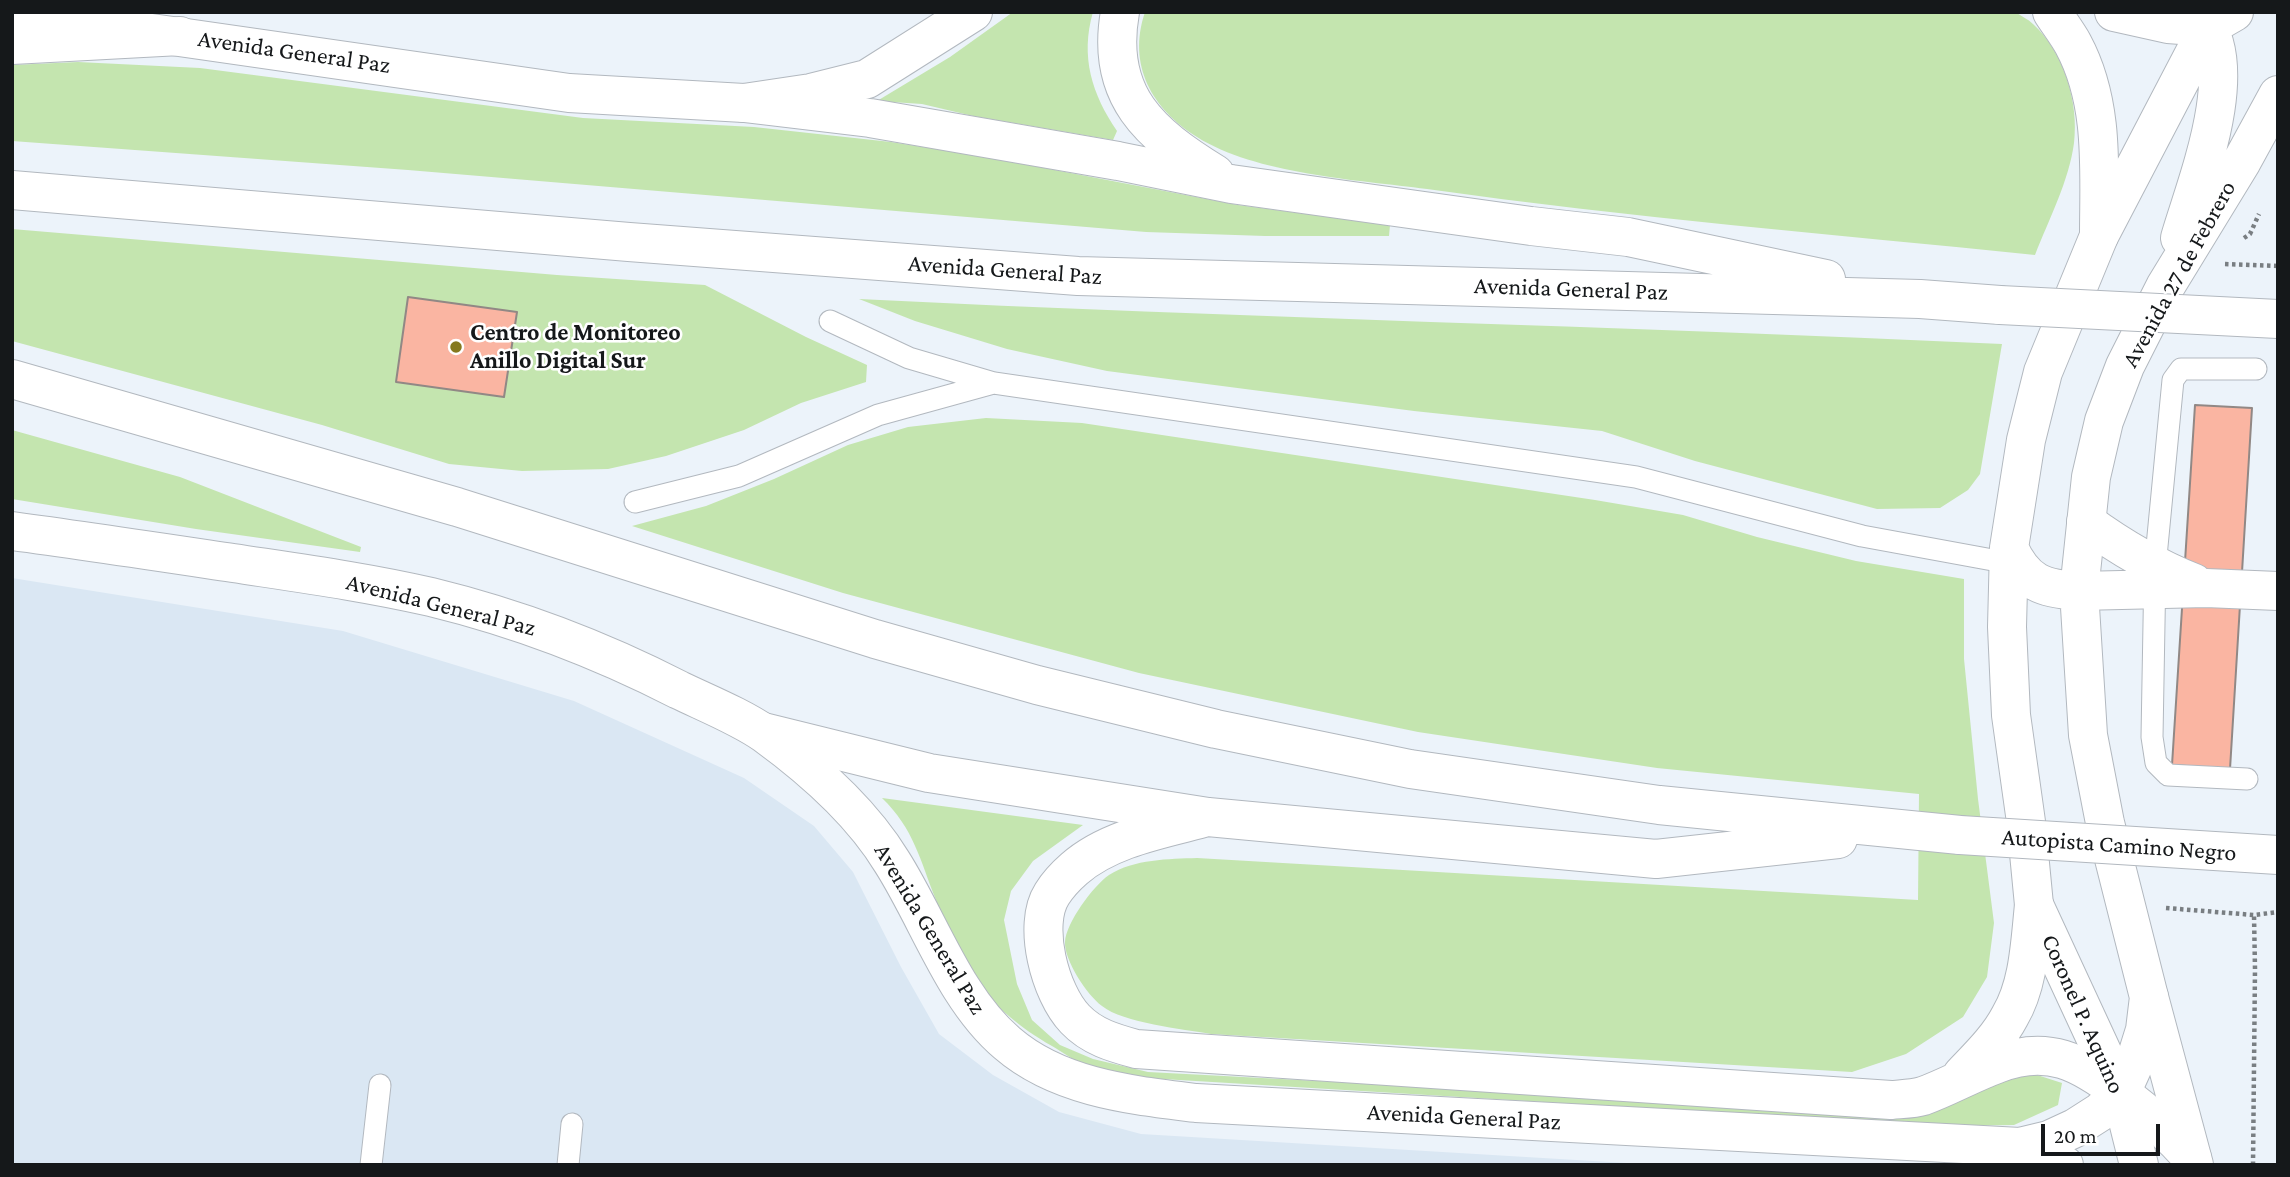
<!DOCTYPE html>
<html>
<head>
<meta charset="utf-8">
<style>
	body { margin:0 }
	#map { position:relative; width:2290px; height:1177px; overflow:hidden; background:#ecf3fa; font-family:"Crimson Pro",serif }
	canvas { display:block }
	.frame { position:absolute; inset:0; border:14px solid #15181a; pointer-events:none }
	.scale { position:absolute; left:2041px; top:1124px; width:119px; height:32px; box-sizing:border-box; border:4px solid #15181a; border-top:0; padding-left:9px; font-size:21px; line-height:24px; white-space:nowrap; color:#15181a; -webkit-text-stroke:5px #fff; paint-order:stroke }
</style>
</head>
<body>
<div id="map">
<canvas width="2290" height="1177"></canvas>
<div class="frame"></div>
<div class="scale">20 m</div>
</div>
<script>
const context = document.querySelector('canvas').getContext('2d');
context.lineJoin = 'round';
function fill(path, color) { context.fillStyle = color; context.fill(path, 'evenodd'); }
function trace(path, color, width, dash) { context.strokeStyle = color; context.lineWidth = width; context.lineCap = dash ? 'butt' : 'round'; context.setLineDash(dash || []); context.stroke(path); }
function drawText(font, color, halo, rows, align = 'center') {
  context.font = font + ' "Crimson Pro",serif'; context.lineWidth = 5; context.setLineDash([]); context.textBaseline = 'middle'; context.strokeStyle = halo; context.fillStyle = color; for (const [text, x, y, turn = 0] of rows) {
    context.save(); context.translate(x, y); context.rotate((+turn || 0) * Math.PI / 180); context.textAlign = isNaN(turn) ? turn : align; if (halo) context.strokeText(text, 0, 0); context.fillText(text, 0, 0); context.restore();
  }
}
fill(new Path2D(`
	M12 578 343 631 574 701 744 778 814 826 853 872 901 967 939 1034 993 1075 1059 1112 1141 1134 1660 1165H12Z`), '#dae7f3');
fill(new Path2D(`
	M1013 12H1093C1080 57 1092 94 1117 131L1113 140 973 116 922 104 877 101 950 57Z
	M1145 12H2015C2021 16 2028 19 2033 24 2064 52 2079 103 2074 143 2069 181 2049 219 2035 255 1832 234 1629 218 1427 189 1358 180 1255 174 1197 137 1152 109 1127 65 1145 12Z
	M78 62 200 68 583 118 754 127 891 142 992 158 1238 205 1390 225 1389 236H1265L1146 232 408 170 12 141V65Z
	M12 229 557 275 705 285 806 337 867 365 866 382 801 403 744 430 666 456 608 469 522 471 449 464 322 425 12 341Z
	M859 299C1240 318 1621 326 2002 344L1980 474 1968 490 1940 508 1877 509 1695 461 1602 431 1414 411 1107 371 1007 349 915 321Z
	M986 418 1082 423 1595 500 1683 515 1757 537 1856 561 1964 579V659L1978 799 1994 923 1987 977 1963 1017 1906 1054 1852 1072 1211 1034C1183 1029 1123 1023 1102 1006 1087 995 1064 960 1065 942 1066 923 1093 886 1109 875 1134 859 1169 859 1197 858L1918 900 1919 794 1657 768 1418 732 1139 673 843 593 632 526 706 506 774 479 848 445 908 427Z
	M12 430 180 477 361 547 360 552 196 529 12 499Z
	M882 798 1083 825 1033 861 1011 891 1004 920 1017 984 1032 1020 1060 1045 1093 1059 1148 1072 1926 1113 1988 1085 2034 1074 2062 1083 2058 1105 2014 1125 1941 1126 1146 1078C1126 1073 1104 1070 1084 1064 1073 1060 1062 1052 1052 1046 986 1008 963 969 936 900 920 860 914 829 882 798Z`), '#c4e5af');
const building = new Path2D(`
	M408 297 517 312 504 397 396 382Z
	M2195 405 2252 408 2230 769 2172 765Z`);
fill(building, '#fab5a2');
trace(building, '#918885', 2);
const lane = new Path2D(`
	M830 321 909 358 994 383 1636 477 1862 536 2009 563
	M635 502 739 476 878 415 994 383
	M2247 779 2168 775 2156 763 2152 737 2155 567 2173 380 2181 369H2256
	M371 1165 380 1085
	M568 1165 572 1124`);
const secondary = new Path2D(`
	M12 13 569 93 744 103 811 93 867 79 973 12
	M2086 522C2120 547 2154 567 2194 583
	M12 531C86 541 159 552 233 563 299 573 366 582 431 597 517 618 601 650 679 690 706 703 741 717 765 734 813 769 861 811 892 862 929 920 954 998 1007 1043 1059 1088 1132 1095 1196 1103L2020 1147 2064 1165
	M2079 591 2206 588 2278 591
	M2034 905 2121 1093 2139 1165
	M2149 997 2194 1165`);
const primary = new Path2D(`
	M2180 238C2196 183 2242 71 2203 20
	M2009 548C2025 583 2043 589 2079 591
	M2034 905 2026 822 2011 715 2007 627 2009 548 2026 440 2043 372 2099 236 2216 12
	M2020 1147 2049 1140 2075 1128 2100 1112 2121 1093 2135 1062 2145 1030 2149 997 2105 823 2088 735 2079 591 2091 477 2104 421 2125 366 2165 287 2242 161 2278 95`);
const highway = new Path2D(`
	M1120 12C1105 96 1150 134 1215 174
	M2052 12C2059 23 2067 33 2073 44 2105 103 2099 171 2099 236
	M2114 12 2168 24 2208 27 2234 12
	M12 45 180 36
	M744 103 870 118 1118 161 1231 184 1531 226 1628 237 1826 279
	M12 190 629 242 1078 276 1920 299 2000 305
	M12 379 457 507 875 639 1037 685 1216 729 1410 769 1659 805 1960 835
	M763 732 929 773 1208 817 1656 859 1838 839
	M1208 817C1163 829 1109 838 1074 869 1066 876 1057 886 1052 894 1032 925 1050 993 1075 1019 1092 1037 1114 1043 1136 1049L1891 1100C1901 1099 1913 1099 1923 1096 1948 1087 1972 1073 1997 1064 2048 1044 2080 1062 2121 1093 2147 1113 2170 1133 2192 1158
	M1962 1075C1979 1057 1998 1039 2010 1016 2029 984 2030 942 2034 905`);
trace(lane, '#b2b8bf', 23);
trace(secondary, '#b2b8bf', 40);
trace(primary, '#b2b8bf', 40);
trace(highway, '#b2b8bf', 40);
trace(new Path2D(`
	M2244 238 2250 234 2259 214
	M2225 264 2278 266
	M2166 908 2254 915 2278 912
	M2253 1165 2255 969 2254 915`), '#797e82', 4.5, [3.5, 3.5]);
trace(lane, '#fff', 21);
trace(secondary, '#fff', 38);
trace(primary, '#fff', 38);
trace(highway, '#fff', 38);
const highwayBridge = new Path2D(`
	M2000 305 2278 319
	M1960 835 2278 855`);
trace(highwayBridge, '#b2b8bf', 40, []);
trace(highwayBridge, '#fff', 38);
for (const [x, y, r, color] of [
	[456,347,7,"#85791e"]
]) { const dot = new Path2D(); dot.arc(x, y, r, 0, 2 * Math.PI); context.fillStyle = color; context.fill(dot); trace(dot, '#fff', 2.5); }
drawText('24px', '#15181a', '#fff', [
	["Avenida General Paz",294,52,8],
	["Avenida General Paz",1005,270,4],
	["Avenida 27 de Febrero",2179,274,-61],
	["Avenida General Paz",1571,289,2],
	["Avenida General Paz",441,605,14],
	["Autopista Camino Negro",2119,845,4],
	["Avenida General Paz",930,929,59],
	["Coronel P. Aquino",2083,1014,66],
	["Avenida General Paz",1464,1117,3]
]);
drawText('bold 24px', '#15181a', '#fff', [
	["Centro de Monitoreo",470,333],
	["Anillo Digital Sur",470,361]
], 'left');
</script>
</body>
</html>
